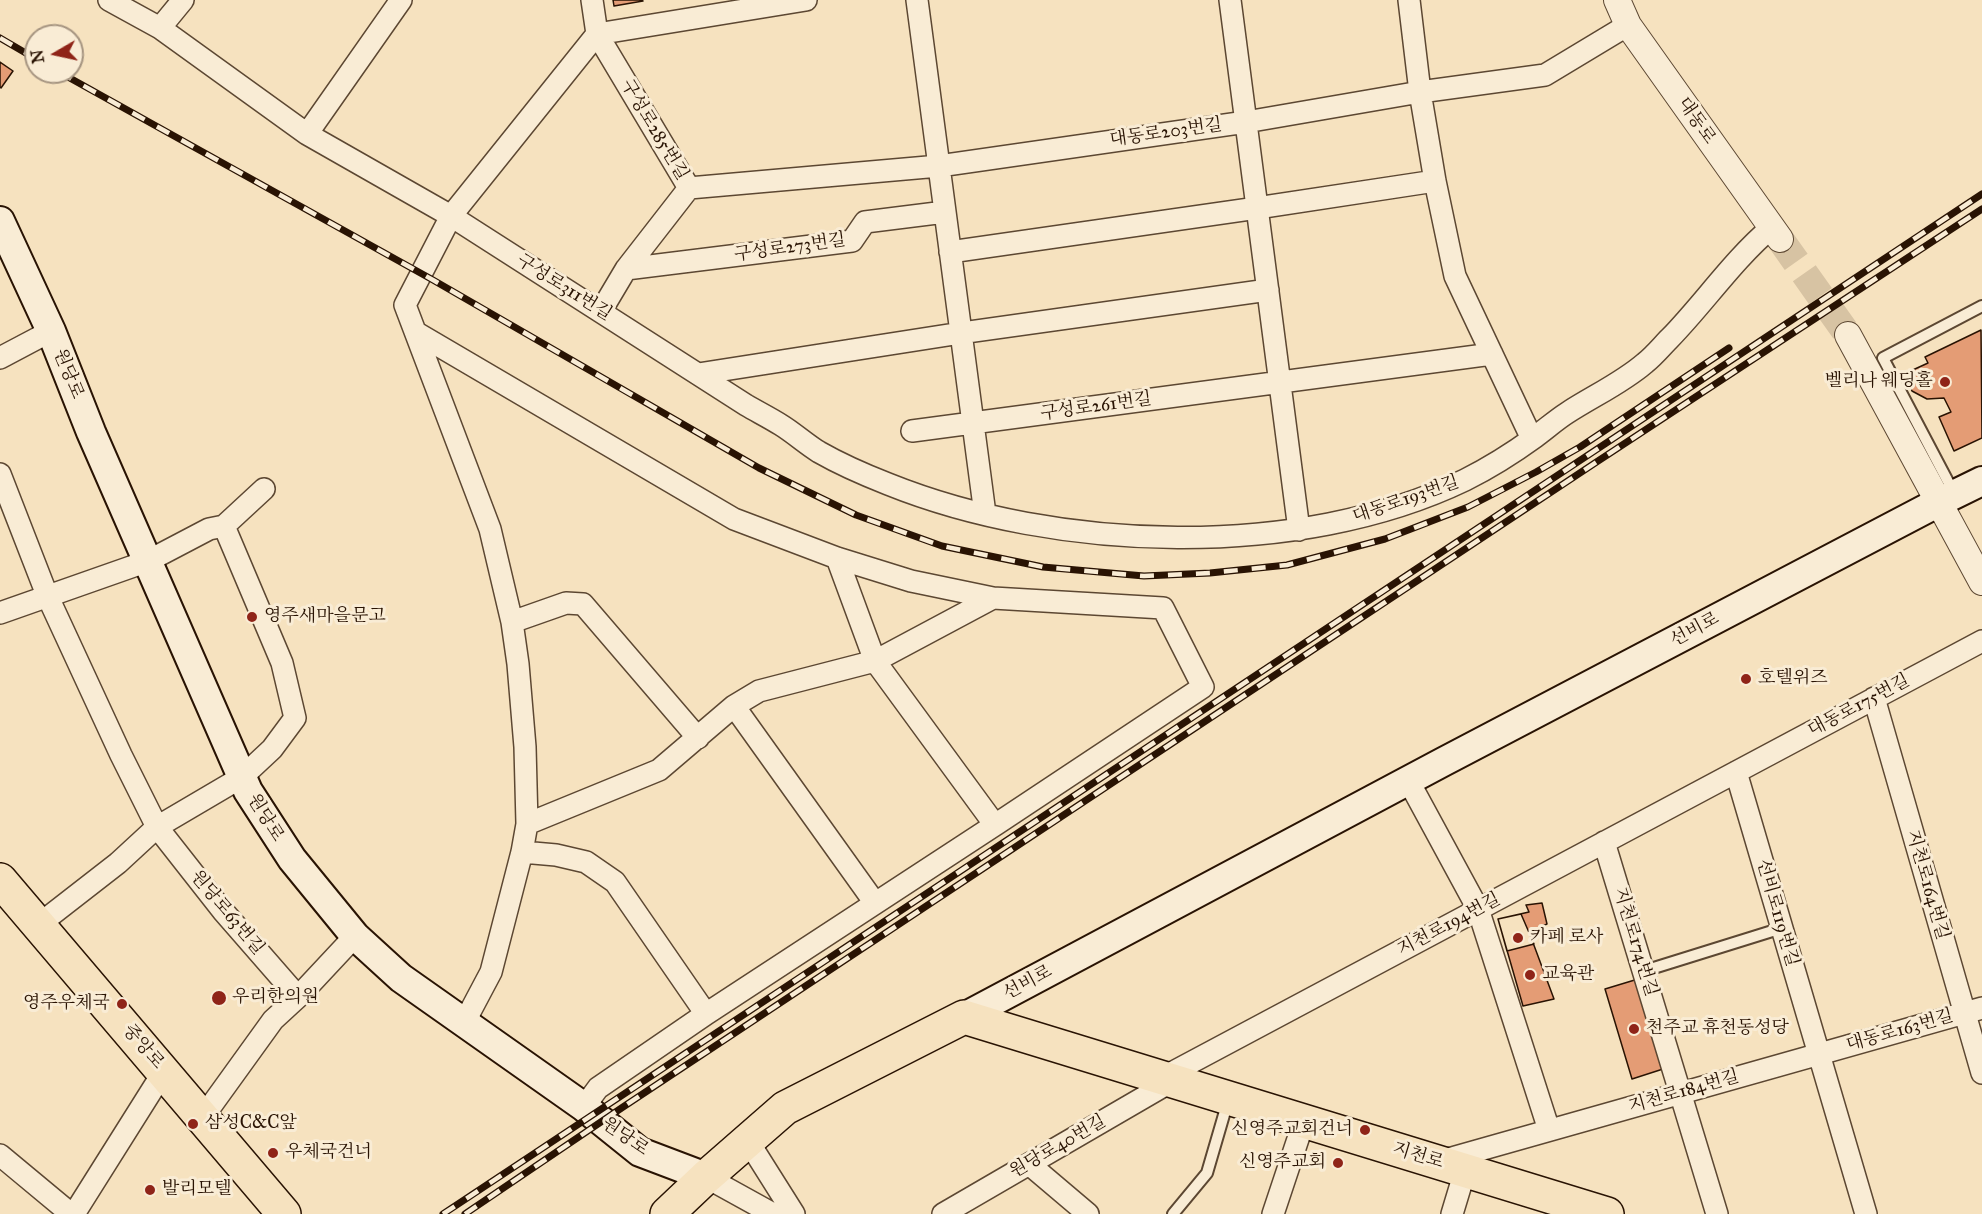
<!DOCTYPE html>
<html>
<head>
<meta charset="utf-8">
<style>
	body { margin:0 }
	#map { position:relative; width:1982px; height:1214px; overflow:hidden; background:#f6e2bf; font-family:"IM FELL Great Primer",serif }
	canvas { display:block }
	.north { position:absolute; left:24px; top:24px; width:60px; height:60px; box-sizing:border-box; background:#f9ecd5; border:2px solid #a69581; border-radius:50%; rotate:261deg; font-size:16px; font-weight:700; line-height:24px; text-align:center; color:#291303 }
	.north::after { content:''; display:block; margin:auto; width:21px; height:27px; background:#8f2418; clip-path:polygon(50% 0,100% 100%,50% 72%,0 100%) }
</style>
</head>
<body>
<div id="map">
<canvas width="1982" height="1214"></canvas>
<div class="north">N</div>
</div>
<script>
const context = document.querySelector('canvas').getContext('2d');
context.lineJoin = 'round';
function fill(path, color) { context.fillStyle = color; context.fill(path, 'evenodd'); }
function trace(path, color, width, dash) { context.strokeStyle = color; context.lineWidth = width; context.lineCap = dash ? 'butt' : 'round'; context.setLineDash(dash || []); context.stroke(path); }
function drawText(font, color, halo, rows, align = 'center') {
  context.font = font + ' "IM FELL Great Primer","Noto Serif KR",serif'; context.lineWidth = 6; context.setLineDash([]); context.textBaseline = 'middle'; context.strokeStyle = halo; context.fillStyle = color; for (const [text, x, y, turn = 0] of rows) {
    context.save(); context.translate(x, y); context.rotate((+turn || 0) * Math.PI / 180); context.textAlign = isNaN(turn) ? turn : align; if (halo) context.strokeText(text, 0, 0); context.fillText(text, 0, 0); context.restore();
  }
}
const building = new Path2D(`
	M613 0H642L643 1 614 6Z
	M0 62 13 71 1 88 0 87Z
	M1981 330 1982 438 1954 451 1939 417 1951 412 1944 398 1927 399 1912 391 1904 374 1928 363 1925 357Z
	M1542 903 1547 924 1529 932 1554 999 1523 1006 1498 919 1529 912 1526 905Z
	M1521 914 1534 944 1507 951 1498 919Z
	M1638 979 1663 1069 1632 1079 1605 989Z`);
fill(building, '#e49c75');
trace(building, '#291303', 1.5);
trace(new Path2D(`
	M1780 239 1848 335`), '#d7c3a3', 28, [28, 14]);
const service = new Path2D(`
	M1954 493 1883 358 1982 306
	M1644 971 1782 928
	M1173 1214 1207 1173 1228 1101`);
const minor = new Path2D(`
	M109 0 160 28 307 134 451 216 746 405C758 412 770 418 781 425 794 433 806 444 819 452 840 464 865 475 888 484 1057 552 1299 560 1465 480 1489 468 1513 453 1535 437 1546 429 1556 420 1567 413 1593 396 1622 383 1645 363 1654 356 1662 346 1670 338 1705 302 1733 260 1772 227
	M592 0 597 34 689 188
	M917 0 985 514
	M1230 0 1299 530
	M1409 0 1420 92 1435 181 1455 276 1532 439
	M160 28 183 0
	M307 134 401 0
	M689 188 939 166 1246 122 1420 92 1545 75 1628 25
	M950 252 1257 208 1435 181
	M626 269 852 241 865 222 945 212
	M601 311 626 269 689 188
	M417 333 734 519 837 558 911 581 993 598 1163 608 1203 687 995 825 875 661 837 558
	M0 358 51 331
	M698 374 961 333 1268 290
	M912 431 1492 354
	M0 474 47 595 121 755 157 827 223 911 298 997
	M0 613 148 561 209 529 224 526 264 489
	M512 622 566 603 583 604 698 738
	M1874 698 1982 1073
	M1736 772 1866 1214
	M1408 780 1478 909 1549 1130
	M527 824 659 770 734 706
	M1604 842 1717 1214
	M522 852 556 855 586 862 615 882 706 1014
	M875 903 734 706 759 691 875 661 993 598
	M37 926 118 863 157 827 242 777 272 749 295 718 282 663 224 526
	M464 1023 491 972 522 852 527 824 525 747 518 664 512 622 490 529 405 305 451 216 597 34 806 0
	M1162 1078 1982 641
	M584 1107 598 1088 706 1014 995 825
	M203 1117 273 1020 298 997 355 936
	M748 1141 794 1214
	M0 1155 71 1214
	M1441 1161 1982 1008
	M1029 1164 1088 1214
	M706 1177 773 1214
	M74 1214 164 1071
	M943 1214 1172 1081
	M1273 1214 1304 1121
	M1452 1214 1465 1171`);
const tertiary = new Path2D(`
	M1617 0 1628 25 1780 239
	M1848 335 1982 582`);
const secondary = new Path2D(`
	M0 221 51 331 91 432 248 791 292 859 355 936 401 978 584 1107 640 1152 706 1177
	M964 1017 1443 762 1939 502 1982 481`);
const primary = new Path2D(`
	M0 880 284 1214
	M667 1214 706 1177 785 1108 964 1017 1607 1214`);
trace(service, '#5c4732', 14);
trace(minor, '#5c4732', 24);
trace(tertiary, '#5c4732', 28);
trace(secondary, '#291303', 32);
trace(primary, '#291303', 36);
trace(service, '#f9ecd5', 10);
trace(minor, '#f9ecd5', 21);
trace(tertiary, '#f9ecd5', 26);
trace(secondary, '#f9ecd5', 28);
trace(primary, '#f6e2bf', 33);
const rail = new Path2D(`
	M0 38 36 59
	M59 72 433 280 759 468 856 515 942 546 1043 567 1144 576 1210 573 1287 565 1385 539 1468 507 1536 472 1580 447 1729 348
	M443 1214 1982 194
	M465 1214 623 1107 1598 461 1982 209`);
trace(rail, '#291303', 7);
trace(rail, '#f9ecd5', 4.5, [14]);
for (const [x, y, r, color] of [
	[1945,382,6,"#8f2418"],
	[252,617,6,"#8f2418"],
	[1746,679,6,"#8f2418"],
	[1518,938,6,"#8f2418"],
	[1530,975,6,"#8f2418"],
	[219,998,8,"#8f2418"],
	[122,1004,6,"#8f2418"],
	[1634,1029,6,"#8f2418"],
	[193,1124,6,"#8f2418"],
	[1365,1130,6,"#8f2418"],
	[273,1153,6,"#8f2418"],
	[1338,1163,6,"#8f2418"],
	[150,1190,6,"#8f2418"]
]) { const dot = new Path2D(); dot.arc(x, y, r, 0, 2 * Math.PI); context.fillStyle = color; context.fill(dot); trace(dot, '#f9ecd5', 2); }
drawText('18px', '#291303', '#f9ecd5', [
	["대동로",1696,121,55],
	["구성로285번길",654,130,59],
	["대동로203번길",1166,133,-8],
	["구성로273번길",790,248,-8],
	["구성로311번길",564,288,32],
	["원당로",68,374,68],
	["구성로261번길",1096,407,-8],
	["대동로193번길",1406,500,-19],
	["선비로",1695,630,-28],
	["대동로175번길",1859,706,-28],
	["원당로",265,818,58],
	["지천로164번길",1927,885,74],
	["원당로63번길",227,913,50],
	["선비로119번길",1777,913,74],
	["지천로194번길",1449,925,-28],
	["지천로174번길",1635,942,73],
	["선비로",1028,983,-28],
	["대동로163번길",1900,1031,-16],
	["중앙로",143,1047,49],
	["지천로184번길",1684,1092,-16],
	["원당로",625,1137,35],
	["원당로40번길",1058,1147,-30],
	["지천로",1418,1156,17]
]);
drawText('18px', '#291303', '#f9ecd5', [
	["벨리나 웨딩홀",1933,382,"right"],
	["영주새마을문고",264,617],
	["호텔위즈",1758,679],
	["카페 로사",1530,938],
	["교육관",1542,975],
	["우리한의원",232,998],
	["영주우체국",110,1004,"right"],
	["천주교 휴천동성당",1646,1029],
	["삼성C&C앞",205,1124],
	["신영주교회건너",1353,1130,"right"],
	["우체국건너",285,1153],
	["신영주교회",1326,1163,"right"],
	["발리모텔",162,1190]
], 'left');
</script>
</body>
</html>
